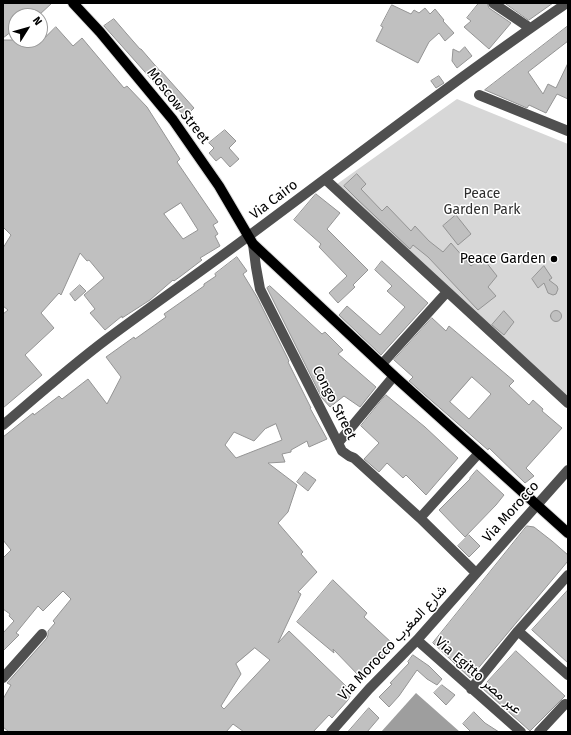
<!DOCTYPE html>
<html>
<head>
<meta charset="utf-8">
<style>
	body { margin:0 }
	#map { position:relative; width:571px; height:735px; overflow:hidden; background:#fff; font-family:"Fira Sans",sans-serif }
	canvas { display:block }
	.frame { position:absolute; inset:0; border:4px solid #000; pointer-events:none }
	.north { position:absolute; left:8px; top:8px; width:40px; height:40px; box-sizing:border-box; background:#fff; border:1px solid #999; border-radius:50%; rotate:53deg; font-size:11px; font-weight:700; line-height:16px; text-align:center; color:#000 }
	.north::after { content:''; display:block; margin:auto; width:14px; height:18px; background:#000; clip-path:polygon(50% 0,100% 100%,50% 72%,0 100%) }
</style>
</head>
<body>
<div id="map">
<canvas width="571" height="735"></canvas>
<div class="frame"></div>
<div class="north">N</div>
</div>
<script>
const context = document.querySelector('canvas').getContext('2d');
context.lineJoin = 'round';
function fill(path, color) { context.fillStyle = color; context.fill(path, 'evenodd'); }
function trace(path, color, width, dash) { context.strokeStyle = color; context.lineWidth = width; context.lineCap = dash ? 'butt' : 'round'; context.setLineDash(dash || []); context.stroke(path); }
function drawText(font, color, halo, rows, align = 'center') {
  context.font = font + ' "Fira Sans",Vazirmatn,sans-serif'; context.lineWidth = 3; context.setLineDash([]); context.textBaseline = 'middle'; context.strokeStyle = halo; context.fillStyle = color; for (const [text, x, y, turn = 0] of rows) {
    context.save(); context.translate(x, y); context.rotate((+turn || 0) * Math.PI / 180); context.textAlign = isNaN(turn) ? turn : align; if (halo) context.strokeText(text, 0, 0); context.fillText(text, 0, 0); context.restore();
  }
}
fill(new Path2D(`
	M457 99 568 144V398L337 184Z`), '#d7d7d7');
fill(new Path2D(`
	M416 693 460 732H381Z`), '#9e9e9e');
const building = new Path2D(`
	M3 3H52L38 16H16V28L3 38Z
	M479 3H487L489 8 511 23 489 49 464 27 471 21 467 18Z
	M505 3H553L529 20Z
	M392 5 411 14 414 10 419 13 425 8 430 14 435 9 444 20 443 21 454 33 445 41 439 33 429 42 418 63 376 41 383 27 381 26Z
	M114 19 126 33 140 49H141L160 71H161L194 108 185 117 104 26Z
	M568 26V41L528 72 543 94 548 84 556 88 568 63V99L557 94 546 113 529 105 527 108 485 90Z
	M56 27 73 46 82 38 124 88 127 86 147 107 180 159 177 162 218 222 213 225 218 234 215 236 220 246 200 258 202 260 181 276 174 281 173 280 150 300 122 318V316L105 330 90 313 95 309 84 295 104 278 89 260 87 261 80 253 61 295 59 293 41 313 54 328 25 355 42 375 3 408V314L8 310 3 306V248L11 235 3 227V40H40V31L45 37ZM181 203 198 230 183 239 164 214Z
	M465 47 472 56 457 68 452 61 453 49 459 52Z
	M439 76 444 83 436 88 431 81Z
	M225 130 236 141 229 148 239 159 230 167 221 157 216 161 209 153 214 148 209 143Z
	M357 174 366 184 361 189 382 211 387 206 411 231 415 226 429 241 443 252 451 243 471 266 482 257 497 276 488 287 496 296 478 310 428 257 413 245 410 249 358 200 344 186Z
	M316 194 340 213 327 229 368 270 353 285 355 287 338 303 329 293 347 276 319 247 321 244 294 220Z
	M456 215 471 234 458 245 443 226Z
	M237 257 247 271 243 274 257 297 289 361 288 362 311 408H310L327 439 309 447 307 441 291 450V452L282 454 285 462 268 463 297 485 288 512 278 523 303 552 301 554 317 572 298 592 301 594 278 643 289 631 349 689 351 694 348 700 332 718 329 715 313 732H244L233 724 226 732H9L3 727V699L11 685 7 683 47 638 48 635V631L55 623 53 621 71 599 63 591 43 611 38 606 16 633 19 635 3 651V633L14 621 9 616 10 614 3 609V558L11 550 3 540V437L33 413 34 415 59 396 62 399 88 379 107 404 121 377 106 357 134 337 135 339 166 317 164 314 204 286V284L216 276 215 274ZM276 424 282 440 236 458 225 445 234 432 254 441 265 429ZM255 648 270 660 224 709 221 706 241 674 236 664Z
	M382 261 428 303 381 355 339 315 347 306 380 335 405 307 387 291 392 286 375 270Z
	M544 266 552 278 549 280 557 286 558 289 556 294 553 295 548 293 544 283 538 288 532 279Z
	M80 285 86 291 75 301 70 294Z
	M270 286 322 334 325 332 343 350 338 354 376 387 360 407 344 396 330 407 322 398 267 288Z
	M550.5 316a5.5 5.5 0 1 1 11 0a5.5 5.5 0 1 1-11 0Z
	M504 311 514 322 504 335 492 325Z
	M432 318 446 331 449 326 514 381 509 386 529 405 533 400 543 409 542 411 562 428 526 468 534 476 525 483 489 448 488 450 409 381 413 377 394 360ZM472 377 491 394 469 419 450 402Z
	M386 395 425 427 458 458 426 495 406 475 403 478 387 463 379 472 364 459 379 443 361 426Z
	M477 470 504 495 496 505 465 537 439 510 470 479V478Z
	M305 472 316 480 308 491 297 482Z
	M527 526 534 527 552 541 568 555V561L470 678 433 643Z
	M469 535 480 546 469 557 458 546Z
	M333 580 367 613 364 617 393 644 361 678 333 649 334 653 297 622Z
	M568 590V663L532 630Z
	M516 651 565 696 530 731 482 688Z
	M413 655 429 666 442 679 437 685 427 679 417 670 399 696 389 707 379 697 392 684 390 683 409 663 408 662Z
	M442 685 455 695 446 705 434 693Z
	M369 708 379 718 367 732H348Z
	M474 712 485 723 499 732H471L463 724Z`);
fill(building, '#c0c0c0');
trace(building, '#949494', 1);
const major = new Path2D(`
	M73 3 100 32 173 120 219 186 253 244 394 376 568 533`);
trace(major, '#dbdbdb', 12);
trace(new Path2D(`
	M493 3 530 28
	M479 95 568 131
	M325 179 568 403
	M253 244 256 267 260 289 342 451 349 456 354 458 420 518 476 573
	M382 364 447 292
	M3 425C37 396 71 366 107 339 154 304 203 270 250 235 355 157 459 77 567 3
	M338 443 394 376
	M420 518 479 453
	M518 631 568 675
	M417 640 521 732
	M3 678 42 634
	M471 689 518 631 568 575
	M331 732 369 689 417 640 568 470
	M539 732 565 704`), '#505050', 10);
trace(major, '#000', 10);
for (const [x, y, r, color] of [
	[554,259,4,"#000"]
]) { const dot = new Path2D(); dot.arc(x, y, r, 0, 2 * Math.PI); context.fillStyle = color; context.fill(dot); trace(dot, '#fff', 1.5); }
drawText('14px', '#000', '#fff', [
	["Moscow Street",178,106,52],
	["Via Cairo",274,200,-37],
	["Congo Street",334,403,63],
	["Via Morocco",511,512,-48],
	["Via Morocco شارع المغرب",393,643,-47],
	["Via Egitto عبر مصر",478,676,41]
]);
drawText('14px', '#2e2e2e', '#fff', [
	["Peace",482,194],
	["Garden Park",482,210]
]);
drawText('14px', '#000', '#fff', [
	["Peace Garden",546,259]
], 'right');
</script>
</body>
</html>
